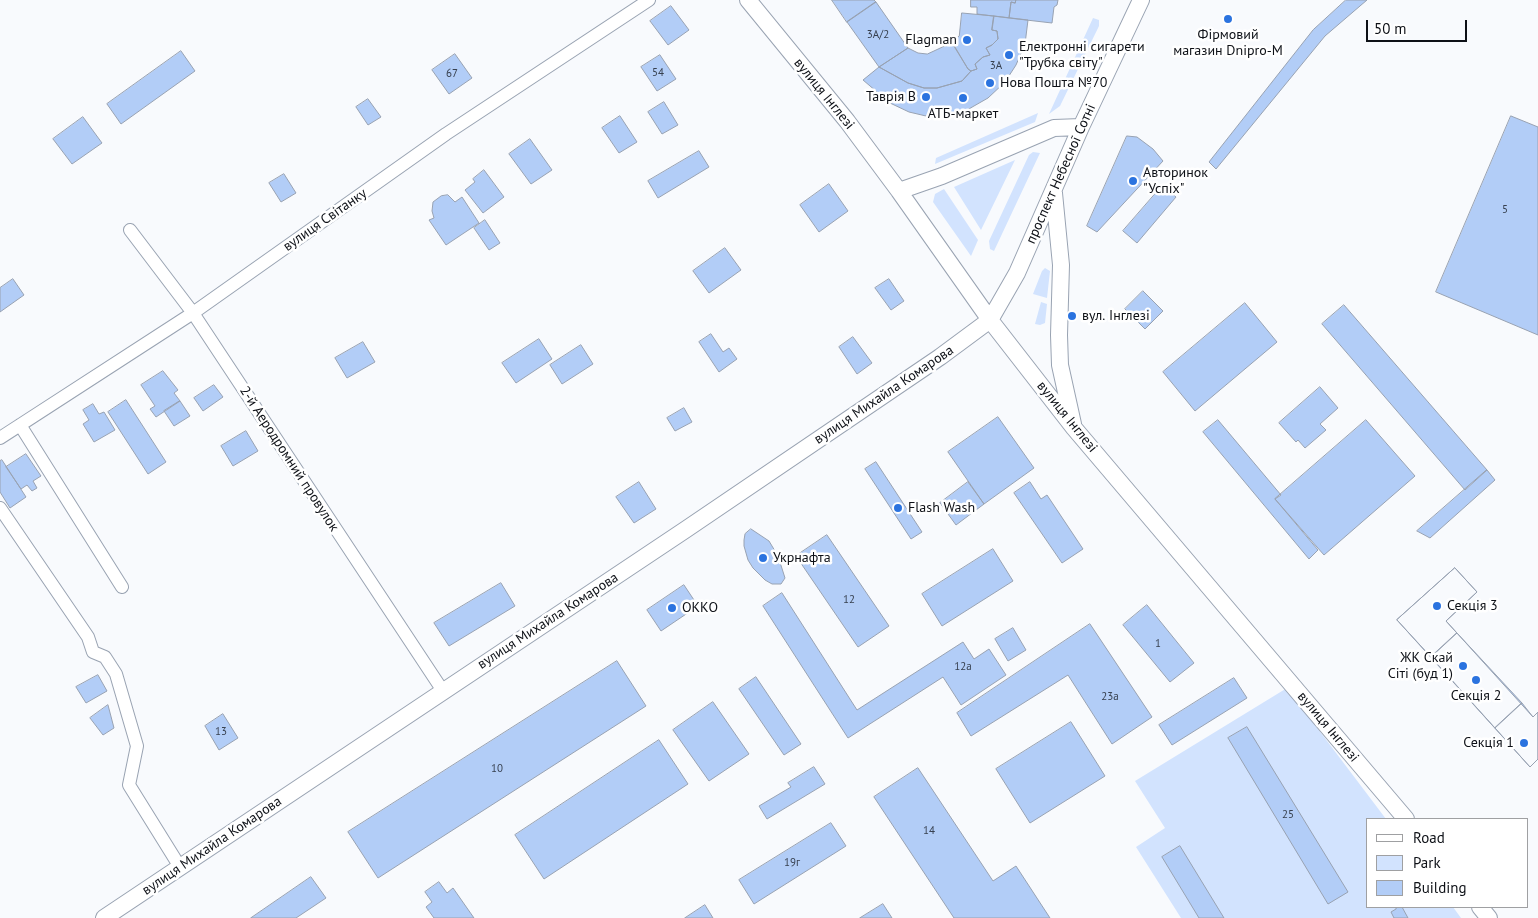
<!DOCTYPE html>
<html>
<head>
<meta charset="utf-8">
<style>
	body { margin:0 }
	#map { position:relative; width:1538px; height:918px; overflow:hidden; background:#f8fafd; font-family:"PT Sans",sans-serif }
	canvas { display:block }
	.legend { position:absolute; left:1366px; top:818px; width:162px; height:90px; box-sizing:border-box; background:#fff; border:1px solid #9fa0a2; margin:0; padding:6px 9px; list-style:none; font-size:15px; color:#0e1117 }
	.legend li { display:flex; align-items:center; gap:10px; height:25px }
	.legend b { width:25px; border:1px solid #9fa0a2 }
	.scale { position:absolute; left:1366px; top:20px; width:101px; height:22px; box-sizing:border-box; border:2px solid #0e1117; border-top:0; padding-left:6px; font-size:15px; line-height:18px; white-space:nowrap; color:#0e1117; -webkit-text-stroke:4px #fff; paint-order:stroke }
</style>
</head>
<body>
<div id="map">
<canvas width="1538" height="918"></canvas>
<ul class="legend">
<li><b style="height:6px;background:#fff"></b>Road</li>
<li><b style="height:14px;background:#d2e3fe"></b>Park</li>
<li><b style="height:14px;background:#b2cdf7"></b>Building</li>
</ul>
<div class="scale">50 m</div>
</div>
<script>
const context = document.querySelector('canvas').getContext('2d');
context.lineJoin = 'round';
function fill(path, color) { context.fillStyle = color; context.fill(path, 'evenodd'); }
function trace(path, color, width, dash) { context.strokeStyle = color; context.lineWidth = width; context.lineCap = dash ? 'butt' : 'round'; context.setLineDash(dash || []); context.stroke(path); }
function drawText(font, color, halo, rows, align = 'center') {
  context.font = font + ' "PT Sans",sans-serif'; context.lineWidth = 5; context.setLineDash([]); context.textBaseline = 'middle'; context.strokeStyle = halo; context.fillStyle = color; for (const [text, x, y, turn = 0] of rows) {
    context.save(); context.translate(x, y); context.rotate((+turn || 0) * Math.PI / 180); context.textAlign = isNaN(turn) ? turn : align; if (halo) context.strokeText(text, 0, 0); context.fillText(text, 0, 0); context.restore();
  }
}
fill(new Path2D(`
	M1093 18 1099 20V26L1060 106 1049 114Z
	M1038 113 1035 122 935 164 936 158Z
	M1033 152 1040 153 994 251 990 249 989 241 1029 155Z
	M1015 160 981 230 954 187Z
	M944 189 978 240 971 256 933 202 935 194Z
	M1045 268 1050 271 1047 298 1033 294 1042 271Z
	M1041 302 1047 304 1045 323 1040 325 1035 324Z
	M1287 688 1386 819H1367V907H1453L1461 918H1181L1136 847 1165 828 1135 781Z`), '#d2e3fe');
const building = new Path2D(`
	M832 0H874L876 2 847 22Z
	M971 0H1016L1015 3 1011 2 1009 18 977 14V7H971Z
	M1016 0H1058L1057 5 1054 7 1052 23 1009 18 1011 2 1015 3Z
	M1346 0H1367L1325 36 1216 169 1209 162 1313 30Z
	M876 2 908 48 879 67 847 22Z
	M671 6 689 30 668 45 650 21Z
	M962 13 994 16 992 30 997 31 998 39 992 45 986 48 990 55 983 57 975 64 977 69 971 71 968 69 952 42 959 36Z
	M994 16 1028 20 1025 44 1016 65 1005 82 988 98 967 110 947 115 926 116 909 112 890 103 863 80 879 67 908 83 924 88H937L962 81 971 71 977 69 975 64 983 57 990 55 986 48 992 45 998 39 997 31 992 30Z
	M952 43 968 69 971 71 962 81 937 88H924L908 83 879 67 908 48 918 53 927 54Z
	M181 51 195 71 121 124 107 104Z
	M455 54 472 78 449 94 432 70Z
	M660 55 676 79 657 91 641 67Z
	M368 99 381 117 368 125 356 107Z
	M664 102 678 125 662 134 648 112Z
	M620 116 637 142 619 153 602 128Z
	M1511 116 1538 127V335L1436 292Z
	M83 117 102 143 72 164 53 139Z
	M1127 136 1137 137 1153 149 1163 161 1097 232 1087 226Z
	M530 139 552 170 531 184 509 154Z
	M699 151 709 167 658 198 648 181Z
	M484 170 504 197 483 213 465 190 475 182 473 179Z
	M284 174 296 193 281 202 269 183Z
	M829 184 848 211 819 232 800 205Z
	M1163 185 1176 197 1137 243 1123 231Z
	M448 195 455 202 462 197 479 223 446 245 429 220 434 218 432 211 433 202 441 196Z
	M485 220 500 243 489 250 474 228Z
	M725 248 741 270 709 293 693 271Z
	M13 279 24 295 0 312V288Z
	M889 279 904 301 891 310 875 288Z
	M1143 291 1163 311 1145 329 1125 309Z
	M1245 303 1277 342 1195 411 1163 372Z
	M1344 305 1487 470 1465 490 1322 324Z
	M711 334 723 352 729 348 737 359 719 372 699 342Z
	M853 337 872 363 857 374 839 347Z
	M539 339 552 359 516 383 502 363Z
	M363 342 375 362 347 378 335 358Z
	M581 345 593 364 562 384 550 365Z
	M163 371 178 390 174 393 180 401 156 417 150 409 155 406 141 385Z
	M214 385 223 397 203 411 194 398Z
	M1320 387 1338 408 1320 424 1326 430 1305 448 1298 440 1296 442 1279 423Z
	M126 400 166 462 148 474 108 412Z
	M180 401 190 416 174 426 164 411Z
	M93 404 99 414 104 412 115 430 94 442 83 424 89 420 83 410Z
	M684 408 692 422 675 431 667 418Z
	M998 417 1034 468 984 504 948 452Z
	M1218 420 1281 495 1275 499 1318 550 1309 559 1203 432Z
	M1366 420 1415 476 1324 555 1275 499Z
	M246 431 258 451 233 466 221 446Z
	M26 454 41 476 33 481 37 488 32 491 27 485 21 489 6 467Z
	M2 460 26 497 10 508 0 492V461Z
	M876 462 922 532 911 539 865 469Z
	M1487 470 1495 480 1430 538 1417 531Z
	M639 482 656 509 634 523 616 497Z
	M968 482 984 504 956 525 940 503Z
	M1030 482 1041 499 1047 495 1083 549 1062 563 1014 493Z
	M751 529 769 541 778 556 785 578 781 584H772L765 580 753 568 748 560 744 546V540L745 534Z
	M827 535 889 626 858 647 796 556Z
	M993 549 1013 581 942 626 922 594Z
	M1455 568 1477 592 1446 621 1457 633 1431 657 1397 620Z
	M1455 568 1477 592 1446 621 1533 717 1538 712V759L1530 767 1397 620Z
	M501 583 515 606 449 646 434 623Z
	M684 585 698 606 661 631 647 610Z
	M782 593 857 710 963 642 974 659 989 649 1006 675 961 705 943 677 848 738 763 606Z
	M1147 605 1194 663 1170 682 1123 625Z
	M1090 624 1152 717 1112 744 1068 675 971 736 957 713Z
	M1013 628 1026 650 1008 661 995 639Z
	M1457 633 1522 703 1495 728 1431 657Z
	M617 661 646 706 378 878 348 832Z
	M98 675 107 691 86 703 76 687Z
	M756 677 801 744 784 755 739 689Z
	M1234 678 1247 698 1172 745 1159 725Z
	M713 702 749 754 709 781 673 730Z
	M1522 703 1533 717 1538 712V759L1530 767 1495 728Z
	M108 705 114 728 103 735 90 718Z
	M223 714 238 738 219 750 205 726Z
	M1071 722 1105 776 1030 823 996 769Z
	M1247 727 1348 892 1328 904 1228 738Z
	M659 740 688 784 544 879 515 835Z
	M814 767 825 784 767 819 759 806 791 787 788 783Z
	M918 768 993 881 1016 866 1050 918H954L874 797Z
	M831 823 846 846 754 904 739 880Z
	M1180 846 1224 918H1199L1162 857Z
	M311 877 326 898 296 918H251Z
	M439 882 447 893 453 888 474 918H434L426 907 432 902 425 892Z
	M883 904 892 918H860Z
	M705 905 713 918H685Z
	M1395 907H1402L1408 918H1394L1391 912 1396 909Z`);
fill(building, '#b2cdf7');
trace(building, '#98a2b2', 1);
const minor = new Path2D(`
	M130 230 193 313 443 691
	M20 425 122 587
	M0 438 193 313 446 134 649 0
	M0 508 88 637 93 652 105 657 116 674 137 746 129 785 180 867`);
const major = new Path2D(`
	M748 0 847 121 899 191 990 320 1074 428 1406 819
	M899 191 942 176 1054 128 1081 127
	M1054 193 1061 265 1059 335 1060 365 1073 424
	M1480 907 1489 918
	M104 918 685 530 940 357 990 320 1017 273 1081 127 1141 0`);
trace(minor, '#99a3b2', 14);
trace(major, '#99a3b2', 18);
trace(minor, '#fff', 12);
trace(major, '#fff', 16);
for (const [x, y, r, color] of [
	[1228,19,5,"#2b73df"],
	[967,40,5,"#2b73df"],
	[1009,55,5,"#2b73df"],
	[990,83,5,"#2b73df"],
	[926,97,5,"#2b73df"],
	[963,98,5,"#2b73df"],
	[1133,181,5,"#2b73df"],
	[1072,316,5,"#2b73df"],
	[898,508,5,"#2b73df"],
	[763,558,5,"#2b73df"],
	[1437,606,5,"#2b73df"],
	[672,608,5,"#2b73df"],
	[1463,666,5,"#2b73df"],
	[1476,680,5,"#2b73df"],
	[1524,743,5,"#2b73df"]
]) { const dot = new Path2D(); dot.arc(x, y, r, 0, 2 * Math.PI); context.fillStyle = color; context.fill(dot); trace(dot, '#fff', 2); }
drawText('11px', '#37404f', null, [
	["3А/2",878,35],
	["3А",996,66],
	["54",658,73],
	["67",452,74],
	["5",1505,210],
	["12",849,600],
	["1",1158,644],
	["12а",963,667],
	["23а",1110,697],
	["13",221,732],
	["10",497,769],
	["25",1288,815],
	["14",929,831],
	["19г",792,863]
]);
drawText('14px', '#0e1117', '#fff', [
	["Фірмовий",1228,35,"center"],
	["магазин Dnipro-M",1228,51,"center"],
	["Flagman",957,40,"right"],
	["Електронні сигарети",1019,47],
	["\"Трубка світу\"",1019,63],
	["Нова Пошта №70",1000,83],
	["Таврія В",916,97,"right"],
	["АТБ-маркет",963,114,"center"],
	["Авторинок",1143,173],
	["\"Успіх\"",1143,189],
	["вул. Інглезі",1082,316],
	["Flash Wash",908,508],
	["Укрнафта",773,558],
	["Секція 3",1447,606],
	["ОККО",682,608],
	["ЖК Скай",1453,658,"right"],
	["Сіті (буд 1)",1453,674,"right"],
	["Секція 2",1476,696,"center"],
	["Секція 1",1514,743,"right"]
], 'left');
drawText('14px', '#0e1117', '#fff', [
	["вулиця Інглезі",824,94,51],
	["проспект Небесної Сотні",1061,174,-66],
	["вулиця Світанку",325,220,-35],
	["вулиця Михайла Комарова",884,395,-34],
	["вулиця Інглезі",1067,417,51],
	["2-й Аеродромний провулок",289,459,57],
	["вулиця Михайла Комарова",548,621,-33],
	["вулиця Інглезі",1328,727,50],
	["вулиця Михайла Комарова",212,846,-34]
]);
</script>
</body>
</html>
